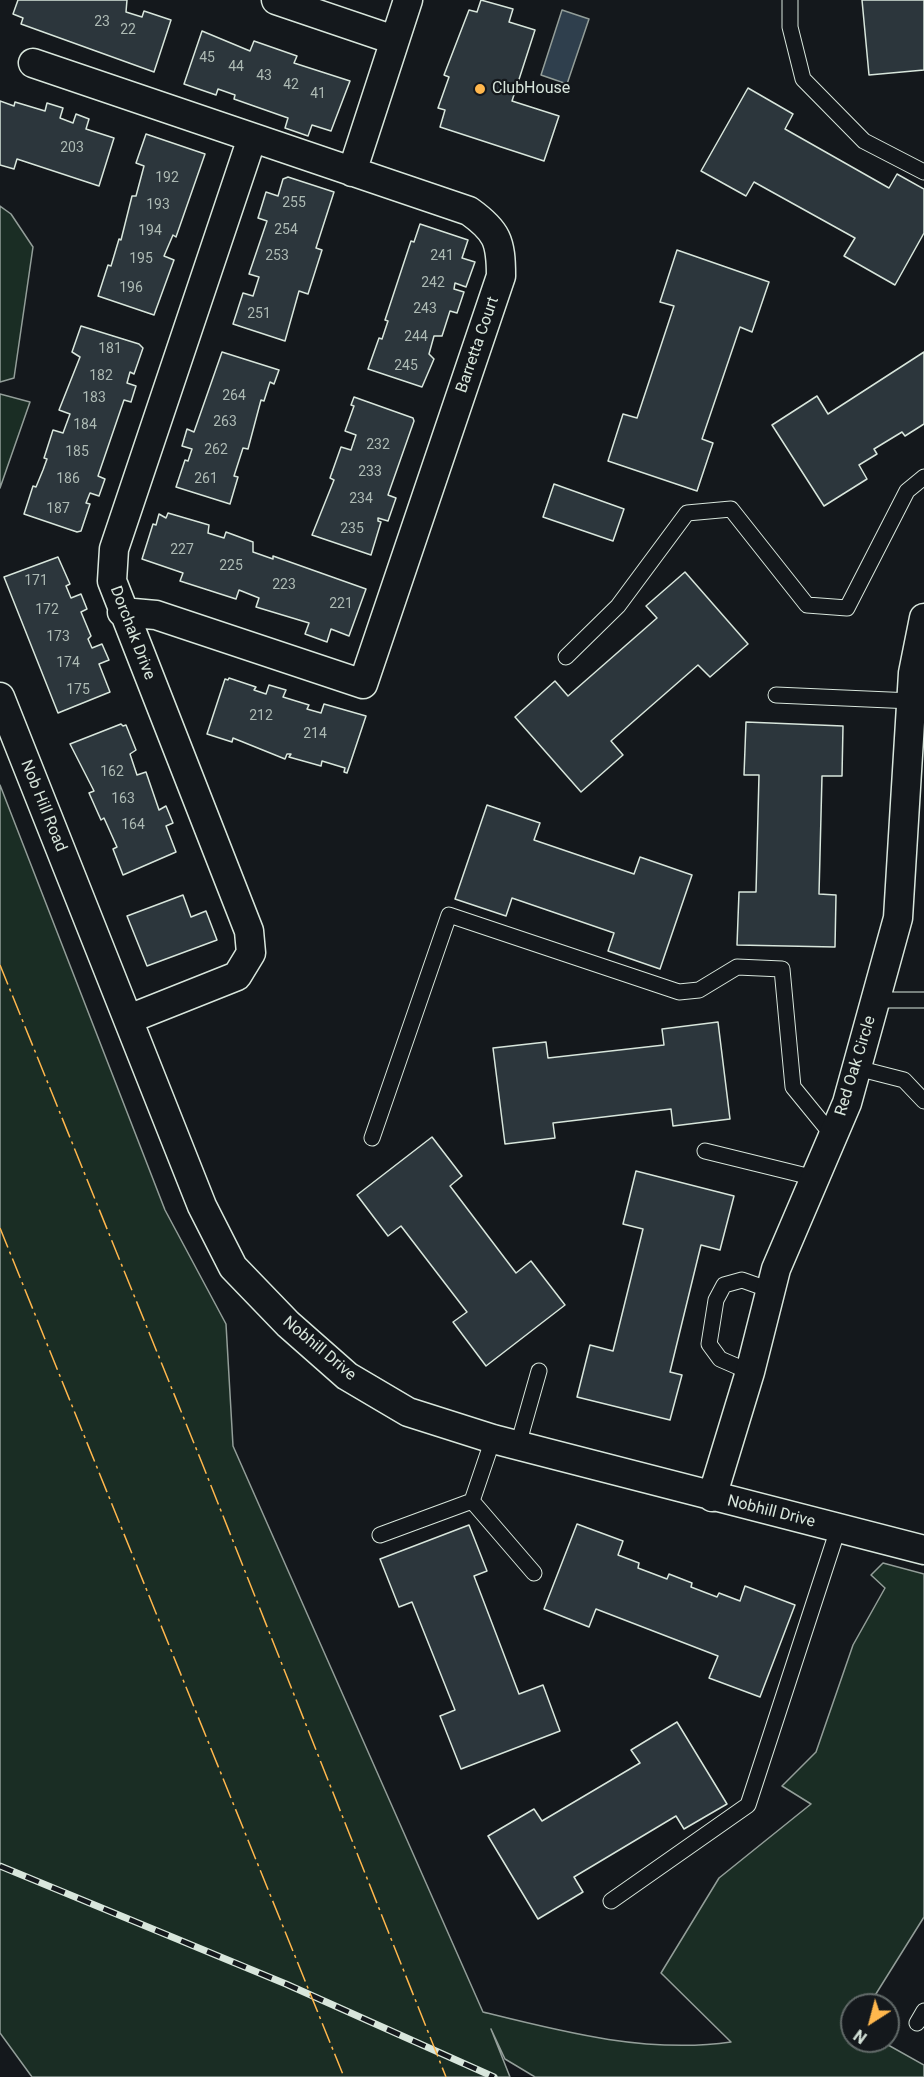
<!DOCTYPE html>
<html>
<head>
<meta charset="utf-8">
<style>
	body { margin:0 }
	#map { position:relative; width:924px; height:2077px; overflow:hidden; background:#14181c; font-family:Roboto,sans-serif }
	canvas { display:block }
	.north { position:absolute; left:840px; top:1993px; width:60px; height:60px; box-sizing:border-box; background:#14181c; border:2px solid #626a69; border-radius:50%; rotate:216deg; font-size:16px; font-weight:700; line-height:24px; text-align:center; color:#d8e6dc }
	.north::after { content:''; display:block; margin:auto; width:21px; height:27px; background:#ffb74d; clip-path:polygon(50% 0,100% 100%,50% 72%,0 100%) }
</style>
</head>
<body>
<div id="map">
<canvas width="924" height="2077"></canvas>
<div class="north">N</div>
</div>
<script>
const context = document.querySelector('canvas').getContext('2d');
context.lineJoin = 'round';
function fill(path, color) { context.fillStyle = color; context.fill(path, 'evenodd'); }
function trace(path, color, width, dash) { context.strokeStyle = color; context.lineWidth = width; context.lineCap = dash ? 'butt' : 'round'; context.setLineDash(dash || []); context.stroke(path); }
function drawText(font, color, halo, rows, align = 'center') {
  context.font = font + ' Roboto,sans-serif'; context.lineWidth = 4.5; context.setLineDash([]); context.textBaseline = 'middle'; context.strokeStyle = halo; context.fillStyle = color; for (const [text, x, y, turn = 0] of rows) {
    context.save(); context.translate(x, y); context.rotate((+turn || 0) * Math.PI / 180); context.textAlign = isNaN(turn) ? turn : align; if (halo) context.strokeText(text, 0, 0); context.fillText(text, 0, 0); context.restore();
  }
}
const green = new Path2D(`
	M0 206 11 214 33 247 14 378 0 382Z
	M0 394 30 402 0 488Z
	M0 785 165 1210 226 1324 233 1446 483 2012C563 2032 648 2054 731 2042L661 1973 719 1878 811 1804 782 1786 816 1752 853 1645 885 1588 871 1575 883 1563 924 1574V1917L869 2005H852V2041H881L924 2065V2077H535L505 2059 491 2029 510 2077H32L0 2033Z`);
fill(green, '#1a2d24');
trace(green, '#939e99', 1.5);
const water = new Path2D(`
	M562 10 589 19 567 84 541 75Z`);
fill(water, '#2f3f4d');
trace(water, '#939e99', 1.5);
const building = new Path2D(`
	M18 0H127L126 12 142 17 144 11 171 20 154 72 21 24 23 18 13 14Z
	M481 0 513 9 509 22 535 30 512 101 559 116 544 161 440 127 445 110 438 108 449 77 444 75 469 10 477 12Z
	M862 0H924V70L869 75Z
	M202 31 250 51 254 41 297 56 294 63 350 81 331 131 312 125 308 136 285 128 288 118 234 99 235 95 218 89 216 95 184 84Z
	M748 88 793 114 785 129 889 188 897 174 924 189V233L895 285 844 256 855 238 754 182 746 196 701 171Z
	M0 101 14 106 15 102 45 111 47 103 63 108 60 118 73 123 76 114 89 119 86 129 114 138 99 186 17 159 14 169 0 165Z
	M146 134 205 154 176 237 173 235 164 256 174 260 154 315 98 296 108 265 111 266 119 239 121 240 132 196H136L144 166 136 163Z
	M288 177 334 192 316 248 322 250 308 294 299 291 285 341 233 324 243 293 253 296 259 277 249 274 267 221 258 218 266 192 278 196 283 179Z
	M420 224 468 240 462 258 475 262 466 287 455 283 454 289 464 292 457 313 450 311 442 336H434L429 354 434 359 422 387 368 369 379 338 382 339 388 321 385 320 411 241 414 242Z
	M677 250 769 282 752 332 740 327 702 439 713 443 697 491 608 461 623 414 637 418 674 306 660 302Z
	M81 326 139 344 143 348 134 374 130 372 127 383 136 386 131 402 124 400 98 476 105 479 99 496 90 493 86 503 90 504 81 531 77 532 24 514 33 486 36 487 43 470 47 459 44 458 53 430 63 433 70 414 59 410 80 357 72 352Z
	M222 352 279 370 274 384 270 382 264 401 261 400 248 449 243 448 234 476 238 477 230 504 176 487 185 460 188 461 192 449 182 446 187 429 194 432Z
	M924 352V424L905 436 902 432 874 449 877 454 859 465 867 479 824 506 772 425 817 396 828 414Z
	M354 397 413 418 414 421 388 495 396 498 388 521 378 518V521L381 522 371 555 312 535 334 480 330 478 341 447 351 450 356 435 345 431 354 406 351 405Z
	M554 484 624 509 613 541 543 517Z
	M168 513 209 525 208 533 224 538 226 532 253 542V552L273 559V556L366 589 349 636 331 629 327 642 305 634 309 623 256 607 259 598 239 590 236 599 180 581 183 573 142 559 153 524 156 525 159 514 166 518Z
	M58 557 70 584 66 586 71 598 81 594 87 609 81 612 91 636 88 639 92 648 102 644 109 660 99 664 110 692 58 713 4 577Z
	M685 572 748 644 710 677 698 665 611 741 623 755 581 792 515 717 555 681 568 696 657 618 646 606Z
	M229 678 256 687 254 690 266 694 269 685 286 690 283 697 309 705 307 709 321 713 324 704 366 716 347 773 344 772 345 768 322 761 321 766 289 757 291 754H287L285 759 233 738 232 742 207 734 225 679 228 680Z
	M746 722 843 726 842 776H822L819 894 836 895 835 947 737 945 739 892H756L759 775H744Z
	M121 724 123 726 126 725 136 750 130 754 137 775 146 772 159 810 166 806 173 823 166 826 176 852 123 875 113 849 117 847 104 818 101 820 89 793 94 791 70 744Z
	M487 805 540 823 534 840 634 874 640 857 692 875 660 969 608 951 614 933 512 898 506 916 455 899Z
	M183 895 191 917 206 911 217 940 147 966 127 916Z
	M718 1022 730 1119 673 1126 671 1109 553 1123 555 1138 505 1144 493 1048 546 1042 548 1058 664 1045 662 1029Z
	M432 1137 462 1176 450 1186 516 1273 531 1261 565 1305 486 1366 453 1322 467 1312 401 1226 388 1236 357 1195Z
	M636 1171 734 1196 720 1250 701 1245 670 1372 682 1375 670 1420 577 1397 590 1345 613 1351 643 1229 623 1224Z
	M577 1524 623 1541 618 1555 639 1563 638 1568 667 1579 669 1574 692 1583 691 1587 717 1597 719 1593 740 1601 745 1586 795 1605 760 1697 709 1678 718 1656 596 1609 589 1627 544 1609Z
	M469 1525 487 1571 474 1576 519 1694 543 1685 560 1731 461 1769 440 1716 455 1710 412 1602 399 1607 380 1559Z
	M677 1722 727 1804 684 1829 676 1816 574 1877 583 1892 538 1919 488 1836 534 1809 542 1821 640 1763 631 1750Z`);
fill(building, '#2c363c');
trace(building, '#d8e6dc', 1.5);
const service = new Path2D(`
	M790 0V27L803 79 864 141 924 172
	M566 657 618 606 687 513 731 509 807 605 847 608 907 491 924 477
	M776 695 912 701
	M875 1000H924
	M857 1068 904 1080 924 1101
	M372 1138 449 915 679 992 699 990 737 967 782 969 793 1087 833 1136
	M705 1151 815 1178
	M750 1372 720 1359 709 1344 716 1300 724 1285 742 1280 770 1290
	M518 1445 539 1371
	M472 1501 534 1573
	M380 1535 472 1501 493 1439
	M611 1901 748 1805 838 1529
	M917 2023 924 2011`);
const minor = new Path2D(`
	M276 0 394 40
	M33 63 469 211C497 231 501 241 501 276L363 684 156 615 122 612
	M352 172 408 0
	M0 697 202 1206 233 1267 288 1324 347 1376 408 1412 493 1439 924 1550
	M129 1019 237 976 251 953 249 931 112 581 114 549 252 138
	M712 1497 750 1372 776 1269 847 1103 898 918 913 673 924 618`);
trace(service, '#d8e6dc', 17);
trace(minor, '#d8e6dc', 31);
trace(service, '#14181c', 15);
trace(minor, '#14181c', 28);
const rail = new Path2D(`
	M0 1866 286 1984 494 2077`);
trace(rail, '#d8e6dc', 7);
trace(rail, '#14181c', 4.5, [14]);
trace(new Path2D(`
	M0 965 202 1463 446 2077
	M0 1228 344 2077`), '#ffb74d', 1.5, [21, 4.5, 3, 4.5]);
for (const [x, y, r, color] of [
	[480,89,6,"#ffb74d"]
]) { const dot = new Path2D(); dot.arc(x, y, r, 0, 2 * Math.PI); context.fillStyle = color; context.fill(dot); trace(dot, '#14181c', 2); }
drawText('14px', '#adbab4', null, [
	["23",102,22],
	["22",128,30],
	["45",207,58],
	["44",236,67],
	["43",264,76],
	["42",291,85],
	["41",318,94],
	["203",72,148],
	["192",167,178],
	["255",294,203],
	["193",158,205],
	["254",286,230],
	["194",150,231],
	["253",277,256],
	["241",442,256],
	["195",141,259],
	["242",433,283],
	["196",131,288],
	["243",425,309],
	["251",259,314],
	["244",416,337],
	["181",110,349],
	["245",406,366],
	["182",101,376],
	["264",234,396],
	["183",94,398],
	["263",225,422],
	["184",85,425],
	["232",378,445],
	["262",216,450],
	["185",77,452],
	["233",370,472],
	["186",68,479],
	["261",206,479],
	["234",361,499],
	["187",58,509],
	["235",352,529],
	["227",182,550],
	["225",231,566],
	["171",36,581],
	["223",284,585],
	["221",341,604],
	["172",47,610],
	["173",58,637],
	["174",68,663],
	["175",78,690],
	["212",261,716],
	["214",315,734],
	["162",112,772],
	["163",123,799],
	["164",133,825]
]);
drawText('16px', '#d8e6dc', '#14181c', [
	["ClubHouse",492,89]
], 'left');
drawText('16px', '#d8e6dc', '#14181c', [
	["Barretta Court",478,345,-71],
	["Dorchak Drive",132,633,69],
	["Nob Hill Road",43,806,68],
	["Red Oak Circle",856,1066,-73],
	["Nobhill Drive",319,1349,40],
	["Nobhill Drive",771,1512,14]
]);
</script>
</body>
</html>
